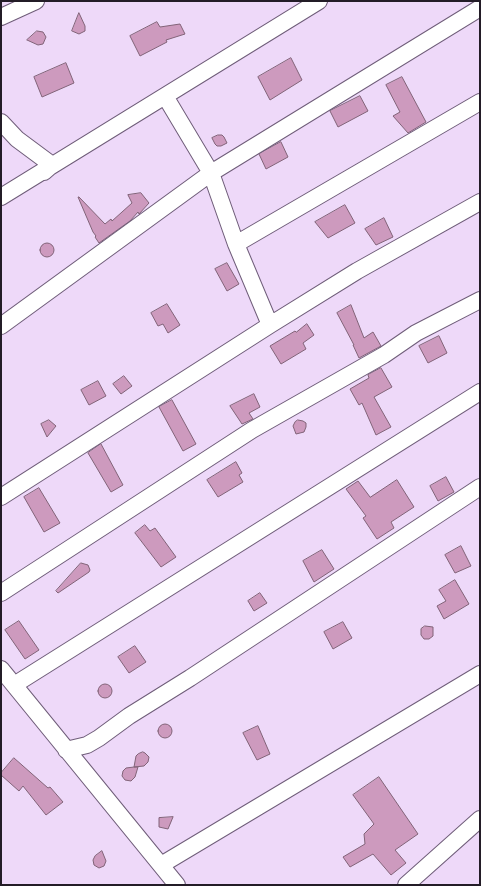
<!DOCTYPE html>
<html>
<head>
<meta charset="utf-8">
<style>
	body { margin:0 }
	#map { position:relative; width:481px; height:886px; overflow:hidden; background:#eed9f9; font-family:Barlow,sans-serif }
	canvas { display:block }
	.frame { position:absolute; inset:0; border:2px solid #231c27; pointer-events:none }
</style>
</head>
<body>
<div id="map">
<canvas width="481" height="886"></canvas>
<div class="frame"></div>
</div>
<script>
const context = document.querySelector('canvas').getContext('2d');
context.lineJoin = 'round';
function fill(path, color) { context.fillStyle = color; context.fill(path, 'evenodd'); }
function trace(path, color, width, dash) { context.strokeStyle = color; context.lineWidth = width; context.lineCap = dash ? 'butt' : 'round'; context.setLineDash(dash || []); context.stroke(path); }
const building = new Path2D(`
	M79 13 85 26V31L79 34 72 31Z
	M157 22 160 27 180 24 185 34 166 40 167 42 140 56 130 36Z
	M37 31 43 32 46 37 43 44 38 45 27 40Z
	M291 58 302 80 270 100 258 77Z
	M66 63 74 83 42 97 34 77Z
	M402 77 426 122 408 133 393 116 400 112 386 85Z
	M360 96 368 111 338 127 330 111Z
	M218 135H222L224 137 227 143 221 146H217L215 144 212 138Z
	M281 142 288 157 266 169 259 154Z
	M141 193 149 203 139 214 138 212 130 221 99 243 95 237 96 236 93 232 78 197H79L105 224 111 219 112 221 132 203 128 195Z
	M345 205 355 223 328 238 315 222Z
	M384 218 393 237 376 245 365 229Z
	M40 250a7 7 0 1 1 14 0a7 7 0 1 1-14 0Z
	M227 263 239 284 227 291 215 269Z
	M167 304 180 325 168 333 163 324 158 326 151 313Z
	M351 305 364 338 373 332 381 346 359 358 353 345H354L337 313Z
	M307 324 314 335 303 343 306 349 281 364 270 346 295 331 296 332Z
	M439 336 447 353 428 363 419 346Z
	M381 368 392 387 374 397 391 427 376 435 362 403 359 405 350 389 369 378 368 375Z
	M124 376 132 386 121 394 113 384Z
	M98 381 106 396 89 405 81 390Z
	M254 394 260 407 249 413 253 419 242 424 230 406Z
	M172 400 196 444 183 451 159 407Z
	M49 420 56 426 47 437 41 424Z
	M298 420 303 421 306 423V427L304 432 296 434 293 426 295 422Z
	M101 444 123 485 111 492 88 453Z
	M236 462 242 473 239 475 243 482 218 497 207 480Z
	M446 477 454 492 438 501 430 486Z
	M397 480 414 507 391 522 394 528 377 539 363 518 366 516 346 489 358 481 370 497Z
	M39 488 60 523 44 532 24 497Z
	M145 525 150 531 155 528 176 557 161 567 135 533Z
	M461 546 471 566 455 573 445 555Z
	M322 550 334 569 314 582 303 561Z
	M81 563 88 565 90 570 89 572 58 593 56 591Z
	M455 580 469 604 444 619 437 606 446 601 439 590Z
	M260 593 267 603 254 611 248 601Z
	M19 621 39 650 25 659 5 630Z
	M343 622 352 638 333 649 324 632Z
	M425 626 433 627V636L429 639H424L421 635V629Z
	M135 646 146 662 129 673 118 657Z
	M98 691a7 7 0 1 1 14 0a7 7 0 1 1-14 0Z
	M158 731a7 7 0 1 1 14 0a7 7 0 1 1-14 0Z
	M258 726 270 754 257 760 243 733Z
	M143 752 145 753 149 757 148 762 144 766 134 767H138L135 777 131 781 125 780 122 776 123 771 126 768 134 767 136 756 138 754Z
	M14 758 48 788 50 787 63 802 46 815 23 786 19 791 1 775V773Z
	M379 777 418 834 395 850 406 863 391 875 373 854 350 867 343 857 365 844 364 834 374 824 353 795Z
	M173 817 168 829 159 827V818Z
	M102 851 106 861 104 866 99 868 94 865 93 860 95 856Z`);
fill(building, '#cd9abe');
trace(building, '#816378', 1);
const minor = new Path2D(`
	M1 17 36 1
	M165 96 211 173 236 244 270 325
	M1 122 17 139 52 165 44 172
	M1 197 319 1
	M236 244 480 102
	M1 326 211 173 480 8
	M1 497 270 325 357 271 480 202
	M1 593 252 430 384 355 416 333 480 300
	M1 669 177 885
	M14 685 480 392
	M66 750 87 745 99 738 129 716 190 678 480 487
	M161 865 480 674
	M406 885 480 819`);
trace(minor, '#6f5d79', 18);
trace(minor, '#fff', 16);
</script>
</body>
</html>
